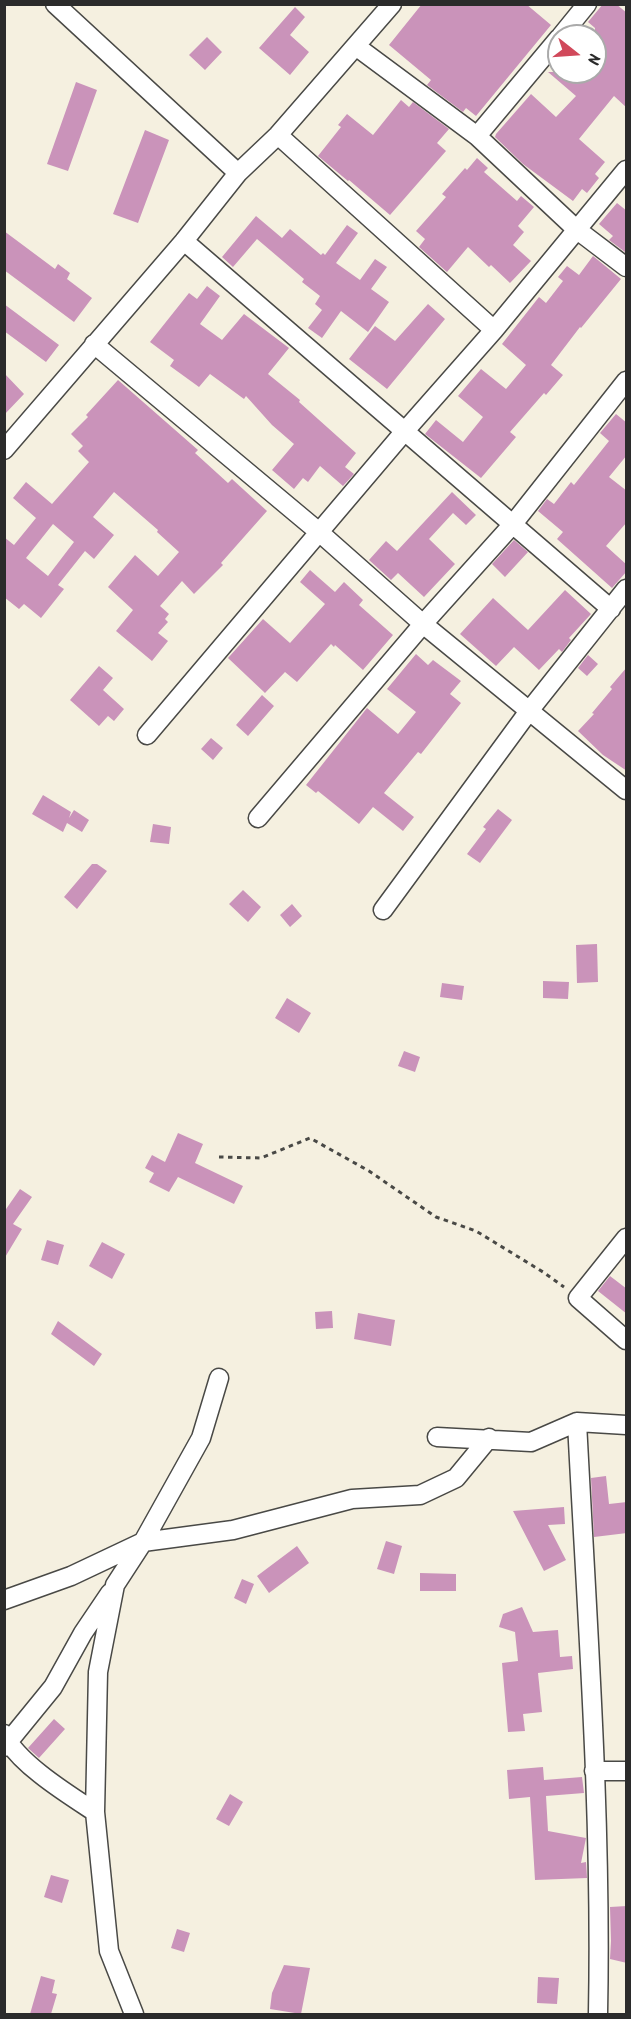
<!DOCTYPE html>
<html>
<head>
<meta charset="utf-8">
<style>
	body { margin:0 }
	#map { position:relative; width:631px; height:2019px; overflow:hidden; background:#f5f0e0; font-family:Kalam,sans-serif }
	canvas { display:block }
	.frame { position:absolute; inset:0; border:6px solid #2b2b2b; pointer-events:none }
	.north { position:absolute; left:547px; top:24px; width:60px; height:60px; box-sizing:border-box; background:#fff; border:2px solid #aaa; border-radius:50%; rotate:107deg; font-size:16px; font-weight:700; line-height:24px; text-align:center; color:#2b2b2b }
	.north::after { content:''; display:block; margin:auto; width:21px; height:27px; background:#d1495b; clip-path:polygon(50% 0,100% 100%,50% 72%,0 100%) }
</style>
</head>
<body>
<div id="map">
<canvas width="631" height="2019"></canvas>
<div class="frame"></div>
<div class="north">N</div>
</div>
<script>
const context = document.querySelector('canvas').getContext('2d');
context.lineJoin = 'round';
function fill(path, color) { context.fillStyle = color; context.fill(path, 'evenodd'); }
function trace(path, color, width, dash) { context.strokeStyle = color; context.lineWidth = width; context.lineCap = dash ? 'butt' : 'round'; context.setLineDash(dash || []); context.stroke(path); }
fill(new Path2D(`
	M422 4H526L551 25 476 116 466 108 463 112 427 85 431 80 389 45Z
	M603 4H616L627 13V108L614 96 579 139 605 162 595 174 599 178 587 193 582 189 573 201 523 164 495 137 496 134 531 94 556 117 576 96 548 72H595V28L588 22Z
	M295 7 305 17 290 35 309 52 290 75 259 48Z
	M207 37 222 52 205 70 189 55Z
	M76 82 97 90 68 171 47 164Z
	M401 100 409 107 413 102 449 129 437 143 446 151 390 215 349 180 348 181 318 156 341 127 338 125 347 114 373 135Z
	M145 130 169 140 138 223 113 214Z
	M477 158 488 168 484 172 517 201 521 196 534 207 518 226 524 232 513 245 531 261 510 283 491 265 489 267 468 247 447 272 419 247 425 239 416 231 446 197 442 194 465 168 467 170Z
	M617 203 627 211 625 252 609 240 613 236 599 224Z
	M256 216 282 238 290 229 321 255 323 253 325 255 347 225 358 233 336 263 360 280 375 259 387 267 371 289 389 302 368 332 341 311 322 338 308 328 322 310 315 304 320 296 302 282 304 279 257 239 233 267 222 257Z
	M4 231 55 269 58 264 70 273 67 279 92 298 74 322 4 270Z
	M593 256 621 279 581 328 580 327 551 365 563 375 546 395 544 393 510 432 516 437 481 478 425 434 436 420 463 442 483 417 458 396 481 369 506 389 526 365 502 344 539 297 546 303 563 281 558 277 567 266 579 275Z
	M207 286 220 296 200 324 222 340 244 314 289 348 268 374 300 400 299 402 356 453 345 467 354 474 343 486 320 466 308 482 303 478 294 489 272 470 294 444 272 425 246 396 244 399 210 374 199 387 170 366 174 360 150 342 189 293 197 299Z
	M4 304 59 345 46 362 4 331Z
	M428 304 445 319 387 389 349 359 375 326 395 341Z
	M4 373 24 394 4 415Z
	M118 380 198 450 195 453 228 483 232 479 267 511 221 563 223 565 194 594 182 581 160 606 169 614 165 619 168 622 158 633 168 641 152 661 116 631 133 610 108 587 135 555 158 576 179 552 157 532 158 530 114 492 93 517 114 535 94 559 85 551 58 585 64 589 41 618 24 604 19 609 4 597V537L14 545 36 518 13 498 26 482 52 504 89 462 78 451 83 446 71 434 88 417 86 415ZM53 524 74 542 48 576 26 558Z
	M616 414 627 423V455L609 477 627 491V522L606 546 627 565V571L612 588 557 539 563 532 538 511 547 499 554 504 571 482 574 485 609 441 600 433Z
	M452 492 476 515 466 525 453 513 429 539 455 564 424 597 398 573 391 580 369 560 386 541 397 551Z
	M514 540 528 552 505 577 492 564Z
	M310 570 335 592 344 582 363 600 359 605 393 635 363 670 335 645 334 647 331 644 297 682 285 672 265 693 228 658 263 619 290 643 325 604 300 582Z
	M565 590 591 614 569 638 571 640 562 652 559 649 539 670 514 647 496 666 460 634 493 598 528 630Z
	M416 654 428 665 433 660 461 681 450 694 461 703 421 754 418 752 384 793 414 817 403 831 373 807 359 824 318 791 316 793 306 785 367 708 398 734 416 712 387 689Z
	M588 655 598 664 587 676 578 668Z
	M99 666 113 678 103 690 124 709 114 721 108 716 99 726 70 700Z
	M627 667V771L603 755 578 731 594 714 592 713 612 689 610 687Z
	M262 695 274 706 248 736 236 725Z
	M211 738 223 748 213 760 201 749Z
	M43 795 71 812 69 818 74 810 89 820 82 832 67 823 63 832 32 814Z
	M498 809 512 820 480 863 467 854 486 829 483 827Z
	M153 824 171 827 169 844 150 842Z
	M92 864H97L107 871 77 909 64 897Z
	M243 890 261 907 248 922 229 904Z
	M292 904 302 916 290 927 280 915Z
	M597 944 598 982 577 983 576 945Z
	M543 981 569 982 568 999 543 998Z
	M442 983 464 986 462 1000 440 997Z
	M287 998 311 1013 299 1033 275 1018Z
	M404 1051 420 1057 415 1072 398 1066Z
	M178 1133 203 1144 195 1163 243 1186 234 1204 178 1177 169 1192 149 1182 154 1173 145 1168 152 1155 165 1162Z
	M20 1189 32 1197 13 1224 22 1229 4 1259V1212Z
	M47 1240 64 1245 58 1265 41 1260Z
	M102 1242 125 1254 112 1279 89 1266Z
	M610 1276 627 1289V1314L598 1291Z
	M332 1311 333 1328 316 1329 315 1312Z
	M358 1313 395 1320 391 1346 354 1339Z
	M58 1321 102 1354 94 1366 51 1334Z
	M606 1476 609 1504 627 1502V1533L594 1537 591 1478Z
	M564 1507 565 1524 548 1525 566 1560 544 1571 513 1511Z
	M386 1541 402 1546 394 1574 377 1569Z
	M297 1546 309 1563 269 1593 257 1576Z
	M420 1573 456 1574V1591H420Z
	M242 1579 254 1584 246 1604 234 1598Z
	M522 1607 533 1632 558 1630 560 1657 572 1656 573 1669 538 1673 542 1712 523 1714 525 1731 508 1732 502 1663 518 1661 515 1632 499 1627 503 1614Z
	M54 1719 65 1729 39 1758 28 1748Z
	M543 1767 544 1780 582 1777 584 1793 546 1796 548 1831 586 1838 581 1863 586 1862 587 1878 535 1880 530 1797 509 1799 507 1770Z
	M230 1794 243 1802 229 1826 216 1819Z
	M51 1875 69 1880 62 1903 44 1897Z
	M627 1906V1963L610 1959 611 1941 610 1907Z
	M177 1929 190 1933 184 1952 171 1948Z
	M284 1965 310 1968 301 2014 270 2009 272 1993Z
	M41 1976 55 1980 52 1993 57 1994 51 2014H30Z
	M538 1977 559 1978 557 2004 537 2003Z`), '#ca93ba');
const minor = new Path2D(`
	M55 4 238 173
	M561 36 587 4
	M357 47 477 136 576 229 626 267
	M278 135 494 330
	M477 136 559 38
	M184 241 611 609
	M94 344 319 532 423 624 626 790
	M4 450 184 241 238 173 278 135 392 4
	M147 735 404 432 494 330 626 170
	M258 818 423 624 513 524 626 381
	M383 910 529 711 626 589
	M626 1238 578 1298 626 1340
	M577 1422C587 1619 602 1817 598 2014
	M437 1437 531 1442 577 1422 626 1425
	M4 1600 71 1576 143 1542 233 1530 352 1499 420 1495 456 1478 489 1438
	M4 1734C17 1763 69 1795 95 1812
	M4 1747 53 1687 83 1633 110 1593
	M594 1771H626
	M134 2014 109 1951 95 1812 98 1672 115 1585 143 1542 201 1438 219 1378`);
trace(minor, '#494946', 21);
trace(new Path2D(`
	M219 1157 261 1158 310 1138 369 1171 436 1217 476 1231 543 1272 564 1287`), '#494946', 3, [4.5, 4.5]);
trace(minor, '#fff', 18);
</script>
</body>
</html>
